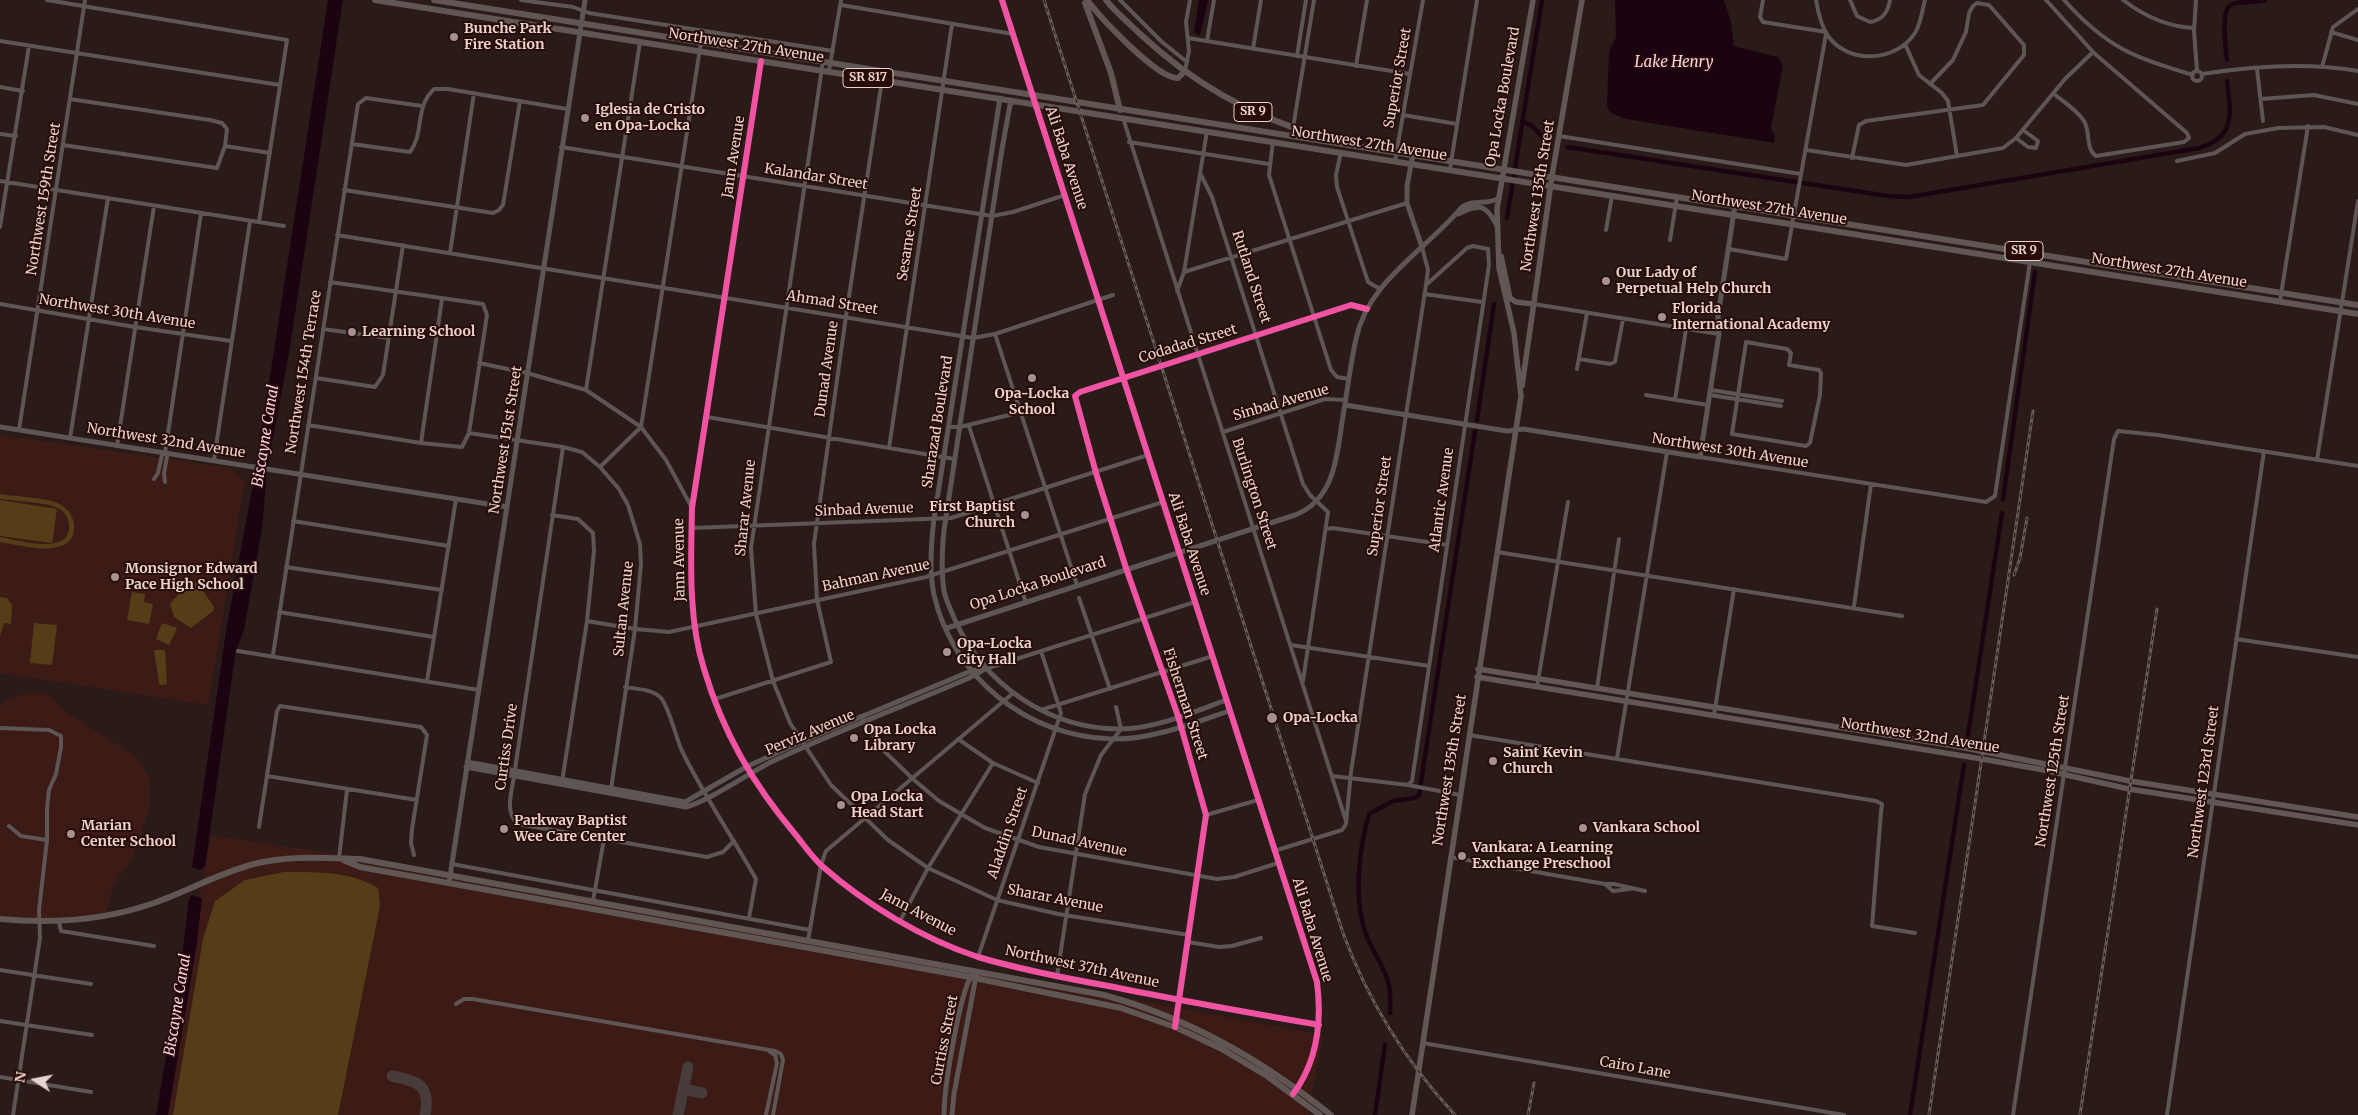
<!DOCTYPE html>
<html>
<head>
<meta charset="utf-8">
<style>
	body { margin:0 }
	#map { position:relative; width:2358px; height:1115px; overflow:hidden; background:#2a1b19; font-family:Merriweather,serif }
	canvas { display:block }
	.north { position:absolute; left:10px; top:1055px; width:50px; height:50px; -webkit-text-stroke:4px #280c08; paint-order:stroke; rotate:281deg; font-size:14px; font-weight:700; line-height:20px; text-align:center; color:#e8d3cf }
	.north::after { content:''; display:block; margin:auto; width:18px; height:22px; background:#e8d3cf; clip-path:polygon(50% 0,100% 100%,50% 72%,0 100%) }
</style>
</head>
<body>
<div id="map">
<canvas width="2358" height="1115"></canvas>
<div class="north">N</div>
</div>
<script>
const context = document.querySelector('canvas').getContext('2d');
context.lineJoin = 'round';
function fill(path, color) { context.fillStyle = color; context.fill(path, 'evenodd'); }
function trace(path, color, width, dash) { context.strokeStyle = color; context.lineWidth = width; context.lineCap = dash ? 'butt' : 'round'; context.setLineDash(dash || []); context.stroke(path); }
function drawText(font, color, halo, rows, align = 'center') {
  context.font = font + ' Merriweather,serif'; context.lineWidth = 4; context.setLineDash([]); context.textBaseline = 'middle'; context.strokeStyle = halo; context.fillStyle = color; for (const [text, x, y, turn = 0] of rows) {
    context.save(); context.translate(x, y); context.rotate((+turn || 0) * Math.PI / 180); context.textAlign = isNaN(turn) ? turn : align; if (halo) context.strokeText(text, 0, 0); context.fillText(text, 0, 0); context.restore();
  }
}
fill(new Path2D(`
	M0 435 231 468 245 481 208 705 0 673Z
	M28 692 48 693 70 715 137 757 149 778 150 807 132 860 113 885 106 916 88 919H0V707L6 701Z
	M211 835 458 873 1323 1035 1308 1115H160Z`), '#3c1b16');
fill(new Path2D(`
	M0 494C16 497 48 497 61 505 68 509 73 516 74 524 77 562 21 545 0 542V537C18 540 72 557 69 524 68 517 64 511 58 508 44 502 16 501 0 499Z
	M0 500 57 509 52 543 0 536Z
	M197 582 214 607 213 611 191 628 174 617 170 604 184 588Z
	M132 592 145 594 144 602 153 604 149 624 127 620Z
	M0 597 7 598 12 605 11 624 4 623 0 637Z
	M34 623 57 625 52 665 30 663Z
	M162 623 177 628 169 645 156 639Z
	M154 650H165L167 684 161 685 159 683Z
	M284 872C316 872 350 871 378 888L380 904 378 916 338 1115H173L203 939 215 901 245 880Z`), '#543d17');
fill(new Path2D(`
	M328 0H343L289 353 267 470 262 529 244 630 236 650 205 867 200 870 192 867 226 631 256 467Z
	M1199 0H1208L1200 36 1194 32Z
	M1615 0H1724L1731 22 1734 46 1778 57 1783 66 1771 128 1775 137 1774 143 1626 119 1611 113 1607 106 1609 51 1616 37Z
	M192 895 202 898 197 943 168 1115H156L180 974 189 898Z`), '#1c0312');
trace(new Path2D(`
	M2227 60C2226 48 2219 8 2233 4 2243 1 2254 3 2265 0
	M1522 121 1532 126 1549 143
	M1567 147 1796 182
	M1803 183 1888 196 1909 197 2199 148C2236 137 2231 113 2227 81
	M1507 218 1542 0
	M1477 420 1494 304
	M2003 499 2035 272
	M1968 735 2002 513
	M1390 1013C1390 1005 1391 995 1389 986 1386 967 1372 952 1366 934 1353 899 1359 849 1369 814L1393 801 1414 798 1419 795 1475 431
	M1375 1115 1385 1045
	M1910 1115 1964 765`), '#1c0312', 4.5);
trace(new Path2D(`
	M392 1076C418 1081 431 1085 425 1115
	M683 1089 702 1093
	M678 1115 688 1067`), '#483c3a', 11);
trace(new Path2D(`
	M47 0 287 40 259 222
	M521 0 573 7 589 13 833 51
	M1120 0 1162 42 1187 62
	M1763 0 1760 17 1763 22 1826 32
	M1816 0C1818 12 1821 26 1828 36 1849 65 1896 62 1915 33 1921 23 1922 11 1925 0
	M1850 0 1857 16 1870 22C1883 20 1888 12 1890 0
	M2046 0 2094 53 2187 133 2189 138 2184 142 2096 156C2086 150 2090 133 2085 123 2079 111 2063 102 2053 93
	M2064 0C2107 48 2133 57 2193 75
	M2123 0C2144 16 2168 27 2194 28
	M2196 0 2194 31 2197 71
	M841 5 1013 34
	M2331 32 2358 40
	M1188 38 1410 74
	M0 41 280 85
	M1207 41 1214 0
	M1905 44 1919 75 1942 93 1948 101 1957 156
	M1253 49 1261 0
	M1297 56 1306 0
	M761 61 692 508C691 560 688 619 704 669 723 733 753 784 795 834 804 845 812 857 822 866 865 904 923 939 978 957 1022 970 1069 979 1114 987 1182 1001 1251 1013 1319 1025
	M823 61 751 548 756 614 773 681 790 723 831 785 888 840 928 868 997 900 1058 914 1189 935
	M1356 66 1367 0
	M2322 67 2333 27 2358 9
	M2257 69 2263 121
	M829 71 841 0
	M1185 71 1189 51 1186 22 1190 0
	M2192 76a5 5 0 1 1 10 0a5 5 0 1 1-10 0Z
	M2202 74C2253 66 2307 62 2358 71
	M0 87 23 91
	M2261 99 2314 95 2358 104
	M1403 115 1457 124
	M1123 118 1346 821
	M1293 128 1314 0
	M0 134 16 136
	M1559 136 1801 174
	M2016 138 2028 147 2036 148 2038 141 2023 130
	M1273 141 1269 175 1331 370 1337 377 1349 379
	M1129 142 1269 164
	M352 144 410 152C425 132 414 108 434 89H448L567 109
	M63 145 217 168 225 146 227 129 222 123 210 120 70 99
	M225 146 270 153
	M561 147 992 216 1013 212 1065 195
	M1806 150 1906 165 2003 148 2016 138 2065 79 2093 52
	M1341 152 1336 175 1337 187 1368 282 1380 289
	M1852 158 1859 125 1866 121 1983 105 2024 55V45L1989 5 1977 3 1973 6 1969 13 1966 32 1953 60 1930 84
	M1395 161 1423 0
	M2177 161 2215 153 2245 134 2278 128 2324 127 2358 135
	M1450 169 1477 0
	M1200 173 1212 197 1303 484 1310 495 1328 512 1303 681
	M0 181 284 226
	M344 190 493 213 499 210 503 205 520 101
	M0 227 29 46
	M1606 230 1612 196
	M337 235 973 338 995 334 1113 295
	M1670 240 1677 197
	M1729 249 1786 259 1826 34
	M450 253 474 93
	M1184 272 1407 203
	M1177 291 1184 272 1207 131
	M1424 294 1482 302
	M2280 301 2308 126
	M0 304 135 327 231 341
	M1534 304 1719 334
	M323 329 389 338
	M995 334 1077 585
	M1746 342 1787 349 1791 353 1789 365 1819 370 1821 373 1820 395 1810 443 1806 446 1732 434Z
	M1579 359 1610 364 1615 362 1623 319
	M479 363 527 373 586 390 641 427 666 460 692 508
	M1577 369 1587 313
	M316 378 375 387 383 375 403 245
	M586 390 640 42
	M1711 390 1782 401
	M1646 395 1708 405
	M1710 395 1781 406
	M1675 400 1686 329
	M707 417 954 459
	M308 425 421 443 462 447 469 433 487 315 483 304 330 282
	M969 426 1026 603
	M949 427H960L1021 412
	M19 430 85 0
	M1223 432 1325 399 1346 400
	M469 433 563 447 582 452 600 467 619 489 628 505 640 544 641 564 635 629 611 789
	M70 438 108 198
	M421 443 442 299
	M117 446 154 206
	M563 447 514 776C512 792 504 812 518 824L707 857 723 852 734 841
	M889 448 952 24
	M1700 457 1986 502 1995 496 2030 262
	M214 460 250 221
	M2317 460 2358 201
	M600 467 641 427 701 42
	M154 479 158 473 162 455 165 453
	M165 482 164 474 167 456 165 453 201 213
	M552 515 578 519 593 533 594 551 587 621 562 782
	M293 521 449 546
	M692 528 951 518 1148 455
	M1326 529 1333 528 1447 545
	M1497 552 1902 616
	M286 567 442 590
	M1079 598 1110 689
	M1854 606 1871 484
	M279 612 434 637
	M587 621 635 629 669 632 926 577 1163 502
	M2236 639 2358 657
	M1291 645 1429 666
	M238 651 479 690
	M273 655 358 104 366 98 422 106
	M985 669 1195 602
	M427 681 456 499
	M625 687C636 689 653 689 661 698 669 707 676 738 682 751 704 796 732 836 756 879L749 918
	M1537 687 1568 502
	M1597 688 1619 539
	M715 699 831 662 817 600 814 544 846 316 882 80
	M1041 710 1213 656
	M1714 715 1734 589
	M861 716 881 748 913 779 939 801 985 828 1039 847 1217 879 1234 877 1278 863
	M0 728 49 730 61 736V747L56 774 49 790 47 809V840L39 910 40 938 13 1115
	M1469 735 1876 801 1882 804 1881 812 1872 926 1915 933
	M958 739 993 763 1038 783
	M1617 758 1667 452
	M267 776 417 800
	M1332 776 1408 785 1460 795
	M1408 785 1412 781 1489 265 1488 249 1473 246 1467 248 1426 285
	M1206 815 1258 800
	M9 826 21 836 47 840
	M259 827 277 711 280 706 421 727 427 735 412 829 411 843 414 855
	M1274 851 1342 830 1346 824 1351 772 1426 285 1428 270 1422 247
	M1450 857 1605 884H1614L1645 891
	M339 858 347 790
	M452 864 810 930
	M1605 884 1613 891 1630 889
	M593 901 604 839
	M900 921 928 868 993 763
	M59 922 61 931 154 946
	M808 941 821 865 826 851 1012 694
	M1188 942 1219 947 1232 946 1261 938
	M978 957 1061 713 1041 651
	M0 970 91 984
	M1057 976 1085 794 1101 755 1121 729 1116 707
	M456 1004 464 999H473L775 1051 781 1054 783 1060 773 1115
	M0 1021 92 1035
	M1175 1027 1206 815 1178 716 1126 568 1096 473 1075 396 1080 392 1351 305 1367 309
	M1423 1043 1844 1115
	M0 1077 91 1092
	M766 1115 777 1063 775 1055 769 1051
	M2013 1115 2114 439 2118 431 2158 435 2358 466
	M2167 1115 2264 451`), '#5d5654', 4);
trace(new Path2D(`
	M1002 0 1317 982C1322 1020 1318 1060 1294 1092
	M1000 98 934 519C931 543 929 571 934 595 953 677 1027 737 1112 739 1151 740 1193 723 1229 711
	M1014 101 1010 105 1002 149 944 530C942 550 941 571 944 591 946 601 951 610 955 620 984 684 1048 729 1120 729 1155 729 1194 712 1226 700
	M1413 154 1407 186V203L1422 247
	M1458 214C1479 204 1486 203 1497 226
	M1345 405 1507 431 1523 429 1700 457 1719 334 1718 316 1735 205
	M0 427 507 507
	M947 628 1295 515C1334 500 1337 457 1342 422 1347 394 1350 366 1356 339 1368 281 1425 251 1461 208 1473 198 1487 206 1499 198
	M467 762 685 802 746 767 803 741 971 671 982 669
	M466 767 686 807C711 800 747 774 773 761 837 731 904 706 969 678L985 669
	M449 883 585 0
	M944 1115C944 1088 959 996 972 974
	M952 1115 954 1094 976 976`), '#5d5654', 5);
trace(new Path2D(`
	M1501 256 1510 298 1516 302 1533 304
	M1522 386 1552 176 1582 0
	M1478 669 1955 746 2130 781 2358 817
	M1477 677 1982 759 2044 770 2129 789 2358 825
	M1412 1115 1521 396 1514 333 1499 268 1497 209 1533 0`), '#615855', 5.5);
trace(new Path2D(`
	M375 0 2358 314
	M434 0 2358 305
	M1087 0C1100 17 1157 79 1178 78L1185 71
	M1106 0C1115 12 1128 22 1139 33 1190 81 1250 116 1317 135
	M1085 3 1111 73 1120 110
	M343 860 360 867 970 977 1121 1008 1175 1027 1220 1048 1267 1076 1320 1115
	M0 919C53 924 103 921 154 903 188 891 219 873 254 864 287 855 326 858 360 859L1104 995C1191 1019 1260 1059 1331 1115`), '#605653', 6);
const rail = new Path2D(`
	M1044 0 1343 933C1368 1001 1406 1062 1455 1115
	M2014 575 2020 558 2027 518
	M1528 1115 1534 1083
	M1929 1115 2033 411
	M2080 1115 2157 609`);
trace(rail, '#655d5a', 3);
trace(rail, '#280c08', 1, [4]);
trace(new Path2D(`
	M1002 0 1317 982C1322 1022 1318 1061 1293 1094
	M761 61 692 508C691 560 688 619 704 669 723 733 753 784 795 834 804 845 812 857 822 866 865 904 923 939 978 957 1022 970 1069 979 1114 987 1182 1001 1251 1013 1319 1025
	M1175 1027 1206 815 1178 716 1126 568 1096 473 1075 396 1080 392 1351 305 1367 309`), '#f153a3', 6);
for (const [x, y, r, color] of [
	[454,37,5,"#a6938f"],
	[585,118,5,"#a6938f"],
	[1606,281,5,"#a6938f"],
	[1662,317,5,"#a6938f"],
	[352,332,5,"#a6938f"],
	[1032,378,5,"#a6938f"],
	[1025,515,5,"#a6938f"],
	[115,577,5,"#a6938f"],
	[947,652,5,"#a6938f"],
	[1272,718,6,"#a6938f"],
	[854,738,5,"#a6938f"],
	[1493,761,5,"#a6938f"],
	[841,805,5,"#a6938f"],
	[1583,828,5,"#a6938f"],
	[504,829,5,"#a6938f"],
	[71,834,5,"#a6938f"],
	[1462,856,5,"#a6938f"]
]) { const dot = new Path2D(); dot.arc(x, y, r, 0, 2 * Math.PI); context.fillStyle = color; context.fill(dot); trace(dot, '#280c08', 2); }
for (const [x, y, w] of [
	[868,78,50],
	[1253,112,38],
	[2024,251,38]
]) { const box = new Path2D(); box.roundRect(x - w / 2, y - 9.5, w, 19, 4); context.fillStyle = '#280c08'; context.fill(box); trace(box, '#e8d3cf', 1); }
drawText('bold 12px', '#e8d3cf', null, [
	["SR 817",868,78],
	["SR 9",1253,112],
	["SR 9",2024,251]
]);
drawText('bold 14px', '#e8d3cf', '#280c08', [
	["Bunche Park",464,29],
	["Fire Station",464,45],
	["Iglesia de Cristo",595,110],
	["en Opa-Locka",595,126],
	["Our Lady of",1616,273],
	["Perpetual Help Church",1616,289],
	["Florida",1672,309],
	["International Academy",1672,325],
	["Learning School",362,332],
	["Opa-Locka",1032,394,"center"],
	["School",1032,410,"center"],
	["First Baptist",1015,507,"right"],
	["Church",1015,523,"right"],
	["Monsignor Edward",125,569],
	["Pace High School",125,585],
	["Opa-Locka",957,644],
	["City Hall",957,660],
	["Opa-Locka",1283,718],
	["Opa Locka",864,730],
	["Library",864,746],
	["Saint Kevin",1503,753],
	["Church",1503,769],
	["Opa Locka",851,797],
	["Head Start",851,813],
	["Parkway Baptist",514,821],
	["Wee Care Center",514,837],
	["Marian",81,826],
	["Center School",81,842],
	["Vankara School",1593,828],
	["Vankara: A Learning",1472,848],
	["Exchange Preschool",1472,864]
], 'left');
drawText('14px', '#e8d3cf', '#280c08', [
	["Northwest 27th Avenue",746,46,9],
	["Superior Street",1398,78,-80],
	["Opa Locka Boulevard",1503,97,-80],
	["Northwest 27th Avenue",1369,144,9],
	["Jann Avenue",734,157,-81],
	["Ali Baba Avenue",1066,158,72],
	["Kalandar Street",816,177,9],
	["Northwest 135th Street",1538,196,-81],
	["Northwest 159th Street",44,199,-81],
	["Northwest 27th Avenue",1769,208,9],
	["Sesame Street",910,234,-81],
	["Northwest 27th Avenue",2169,271,9],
	["Rutland Street",1251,277,72],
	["Ahmad Street",832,303,9],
	["Northwest 30th Avenue",117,312,9],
	["Codadad Street",1188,344,-17],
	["Dunad Avenue",827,369,-82],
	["Northwest 154th Terrace",304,372,-81],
	["Sinbad Avenue",1281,403,-16],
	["Sharazad Boulevard",938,422,-81],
	["Northwest 151st Street",506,440,-81],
	["Northwest 32nd Avenue",166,441,9],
	["Northwest 30th Avenue",1730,451,9],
	["Burlington Street",1254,494,72],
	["Atlantic Avenue",1442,500,-82],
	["Superior Street",1380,506,-82],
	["Sharar Avenue",746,508,-84],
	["Sinbad Avenue",864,510,-2],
	["Ali Baba Avenue",1189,544,72],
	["Jann Avenue",680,560,-91],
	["Bahman Avenue",876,576,-12],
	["Opa Locka Boulevard",1038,584,-18],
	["Sultan Avenue",624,609,-84],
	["Fisherman Street",1185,704,72],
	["Perviz Avenue",810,733,-23],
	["Northwest 32nd Avenue",1920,736,9],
	["Curtiss Drive",507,747,-82],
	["Northwest 135th Street",1450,770,-81],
	["Northwest 125th Street",2053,771,-81],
	["Northwest 123rd Street",2204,782,-82],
	["Aladdin Street",1008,833,-71],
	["Dunad Avenue",1079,842,12],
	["Sharar Avenue",1055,899,11],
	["Jann Avenue",918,913,28],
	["Ali Baba Avenue",1312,930,73],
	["Northwest 37th Avenue",1082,967,12],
	["Curtiss Street",945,1040,-79],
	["Cairo Lane",1635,1068,10]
]);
drawText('italic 15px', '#f9d0e6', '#280c08', [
	["Lake Henry",1674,63],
	["Biscayne Canal",266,436,-81],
	["Biscayne Canal",178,1005,-81]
]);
</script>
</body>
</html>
